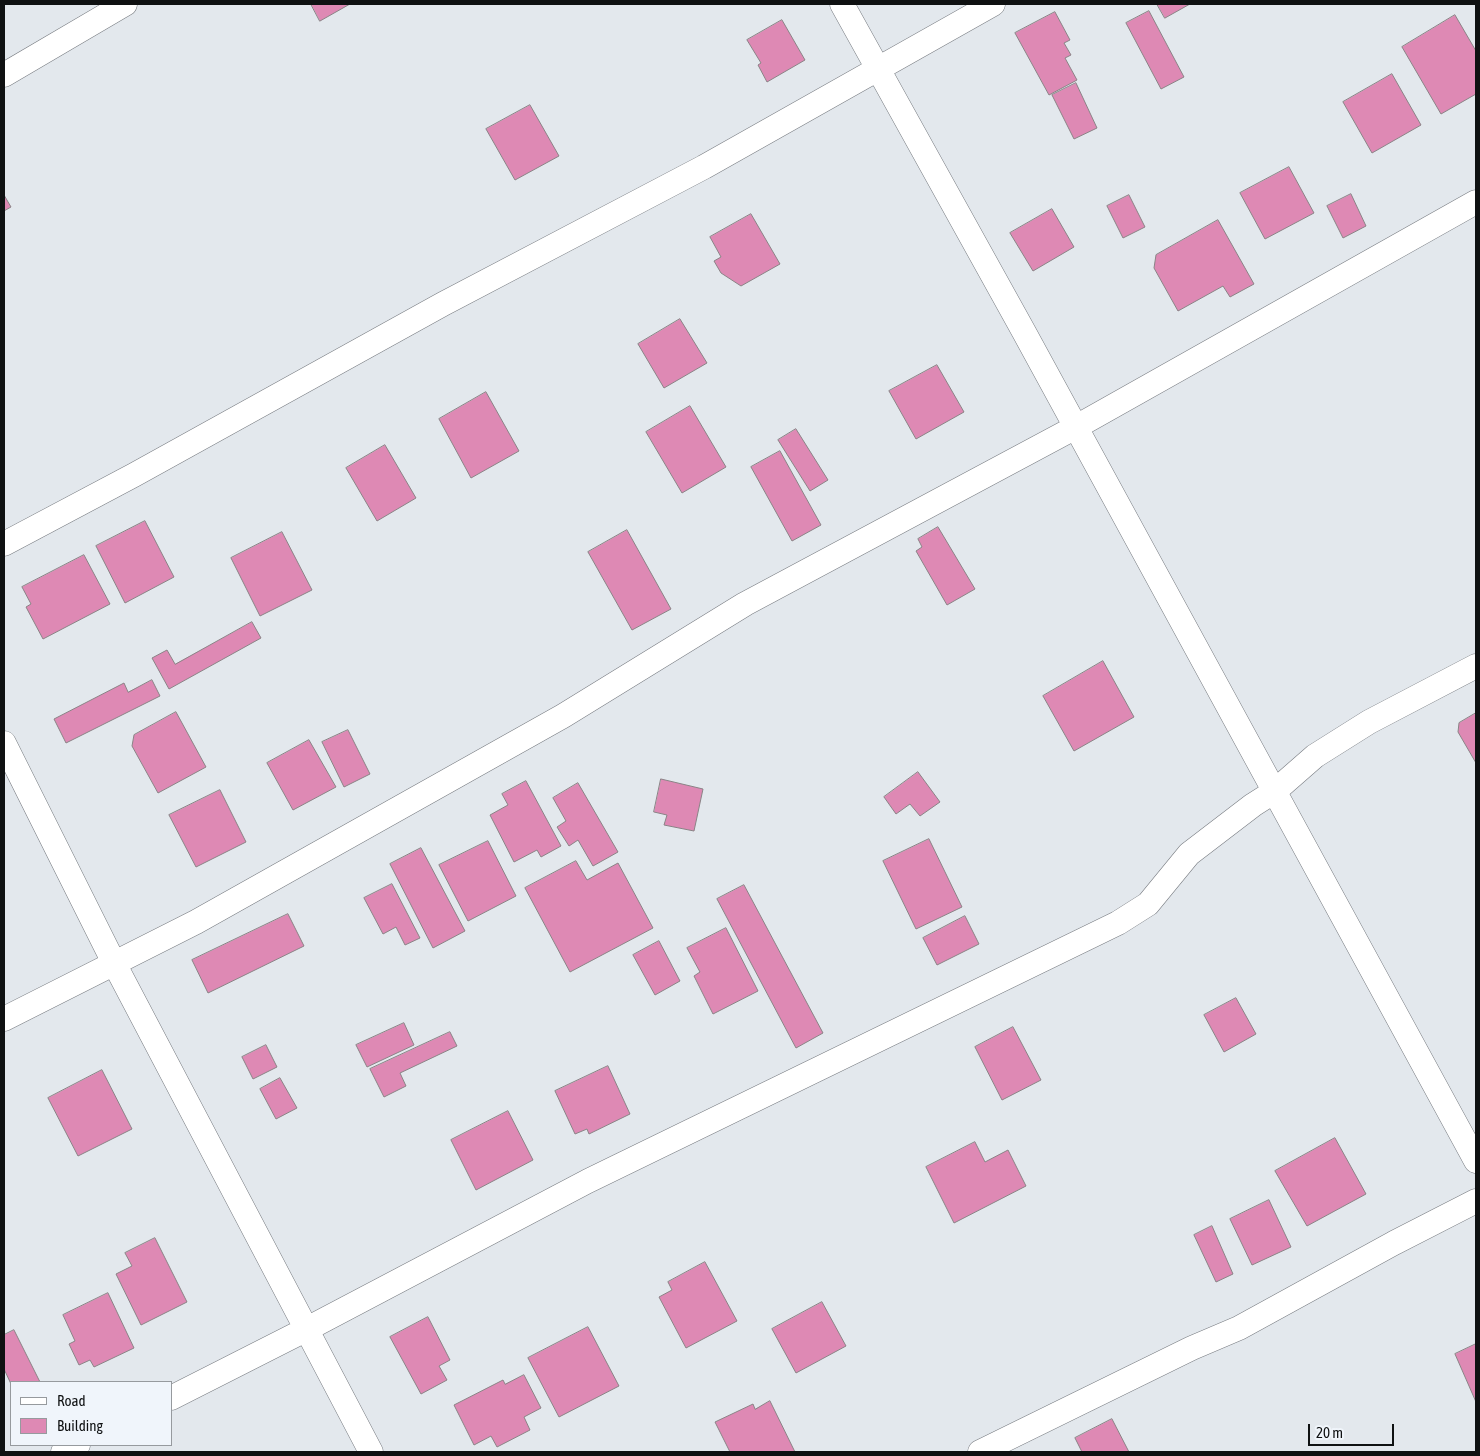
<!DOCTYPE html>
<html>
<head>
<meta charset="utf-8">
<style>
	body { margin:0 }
	#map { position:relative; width:1480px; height:1456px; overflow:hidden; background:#e3e8ed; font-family:"Asap Condensed",sans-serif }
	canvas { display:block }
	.frame { position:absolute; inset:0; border:5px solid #0f1112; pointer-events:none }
	.legend { position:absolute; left:10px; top:1381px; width:162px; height:65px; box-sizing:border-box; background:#f0f5fb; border:1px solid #969a9e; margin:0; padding:6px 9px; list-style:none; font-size:15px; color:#0f1112 }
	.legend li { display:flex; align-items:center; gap:10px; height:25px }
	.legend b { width:25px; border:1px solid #969a9e }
	.scale { position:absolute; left:1308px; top:1424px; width:86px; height:22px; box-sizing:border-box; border:2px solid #0f1112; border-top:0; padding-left:6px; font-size:15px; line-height:18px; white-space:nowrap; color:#0f1112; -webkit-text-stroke:4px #f0f5fb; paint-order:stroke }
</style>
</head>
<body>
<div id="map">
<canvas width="1480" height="1456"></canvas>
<div class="frame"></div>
<ul class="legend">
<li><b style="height:6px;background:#fff"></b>Road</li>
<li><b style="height:14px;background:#de89b4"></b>Building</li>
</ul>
<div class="scale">20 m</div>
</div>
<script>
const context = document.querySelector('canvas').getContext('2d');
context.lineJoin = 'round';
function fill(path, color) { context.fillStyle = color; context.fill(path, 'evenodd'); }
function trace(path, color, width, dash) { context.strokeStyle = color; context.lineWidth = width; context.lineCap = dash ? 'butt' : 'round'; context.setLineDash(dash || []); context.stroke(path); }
const building = new Path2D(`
	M311 4H350L320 21Z
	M1157 4H1190L1165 18Z
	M1149 11 1184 77 1161 89 1126 23Z
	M1055 12 1070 40 1064 43 1071 55 1065 58 1077 80 1049 95 1015 33Z
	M1455 15 1476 51V94L1441 114 1402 47Z
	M782 20 805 60 767 82 758 65 761 63 747 40Z
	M1392 74 1421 125 1372 153 1343 102Z
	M1076 83 1097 128 1074 139 1052 95Z
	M530 105 559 156 515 180 486 129Z
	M1289 167 1314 213 1265 239 1240 193Z
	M1351 194 1366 226 1343 238 1327 206Z
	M4 195 11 207 4 211Z
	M1129 195 1145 227 1123 238 1107 206Z
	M1052 209 1074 247 1033 271 1010 233Z
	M751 214 780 264 741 286 721 273 714 261 721 257 710 237Z
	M1218 220 1254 284 1230 297 1223 286 1178 311 1154 268 1156 255Z
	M680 319 707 363 664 388 638 344Z
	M937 365 964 412 916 439 889 391Z
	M486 392 519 451 471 478 439 419Z
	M690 406 726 467 682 493 646 432Z
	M796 429 828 480 810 491 778 440Z
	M385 445 416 498 377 521 346 468Z
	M780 451 821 525 792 541 751 467Z
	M145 521 174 577 125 603 96 546Z
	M938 527 975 589 947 605 916 551 922 547 918 539Z
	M627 530 671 609 632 630 588 552Z
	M282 532 312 590 260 616 231 558Z
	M84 555 110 604 43 639 26 607 31 604 22 587Z
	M252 622 261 638 169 689 152 658 167 650 175 664Z
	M1103 661 1134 717 1074 751 1043 696Z
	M152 680 160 696 66 743 54 719 124 683 128 692Z
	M176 712 206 767 158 793 132 746 134 735Z
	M1476 713V763L1458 732 1459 723Z
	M348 730 370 774 344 787 322 742Z
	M309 740 336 787 293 810 267 763Z
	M918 772 940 802 920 816 910 804 896 814 884 797Z
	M661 779 703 789 694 831 664 825 667 815 654 812Z
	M526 781 561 846 541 857 537 850 514 862 490 815 508 805 502 794Z
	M578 783 618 852 593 866 578 840 569 846 557 827 566 821 553 798Z
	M220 790 246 842 196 867 169 815Z
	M929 839 962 907 916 929 883 861Z
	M488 841 516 896 468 921 439 865Z
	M421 848 465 931 433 948 390 864Z
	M576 861 587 880 618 863 653 928 570 972 525 888Z
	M392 884 420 938 405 945 396 927 383 934 364 898Z
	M744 885 823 1033 796 1048 717 899Z
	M288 914 304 946 208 993 192 960Z
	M965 916 979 944 937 965 923 938Z
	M726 928 758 991 713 1014 694 976 700 972 687 948Z
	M659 941 680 981 655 995 633 955Z
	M1236 998 1256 1034 1224 1052 1204 1015Z
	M404 1023 414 1045 367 1067 356 1045Z
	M1013 1027 1041 1080 1002 1100 975 1047Z
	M450 1032 457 1046 400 1073 406 1086 384 1097 370 1069Z
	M266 1045 277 1067 253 1079 242 1057Z
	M608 1066 630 1114 589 1134 587 1129 575 1134 555 1091Z
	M102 1070 132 1129 78 1156 48 1098Z
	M280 1078 297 1108 276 1119 260 1089Z
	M508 1111 533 1160 476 1190 451 1140Z
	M1335 1138 1366 1194 1307 1226 1275 1171Z
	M975 1142 985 1162 1008 1150 1026 1186 954 1223 926 1167Z
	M1269 1200 1291 1247 1252 1265 1230 1219Z
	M1212 1226 1233 1274 1216 1282 1194 1235Z
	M155 1238 187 1302 141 1325 116 1274 132 1266 125 1253Z
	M705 1262 737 1321 686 1348 659 1297 672 1290 668 1282Z
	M108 1293 134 1348 94 1367 90 1360 79 1365 69 1344 75 1341 63 1315Z
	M822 1302 846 1346 796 1373 772 1329Z
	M428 1317 450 1360 439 1366 447 1380 421 1394 390 1337Z
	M588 1327 619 1386 559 1417 528 1358Z
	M14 1330 40 1382H11V1384L4 1369V1335Z
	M1476 1344V1402L1455 1354Z
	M524 1375 541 1408 524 1417 530 1430 497 1447 491 1436 474 1445 454 1405 503 1380 505 1384Z
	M770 1401 795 1452H730L715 1422 753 1404 755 1409Z
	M1112 1419 1129 1452H1082L1075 1438Z`);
fill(building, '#de89b4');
trace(building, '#8a8386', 1);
const street = new Path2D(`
	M842 4 1024 332 1476 1161
	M4 75 125 4
	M4 544 134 475 443 304 704 167 993 4
	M4 743 114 963 371 1452
	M4 1019 196 922 563 716 745 604 1076 427 1476 202
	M171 1398 307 1329 588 1181 1118 923 1148 904 1189 854 1253 805 1275 791 1315 756 1369 722 1476 666
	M63 1452 78 1445
	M980 1452 1192 1348 1239 1328 1394 1243 1476 1201`);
trace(street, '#777b80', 25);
trace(street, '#fff', 24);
</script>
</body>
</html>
